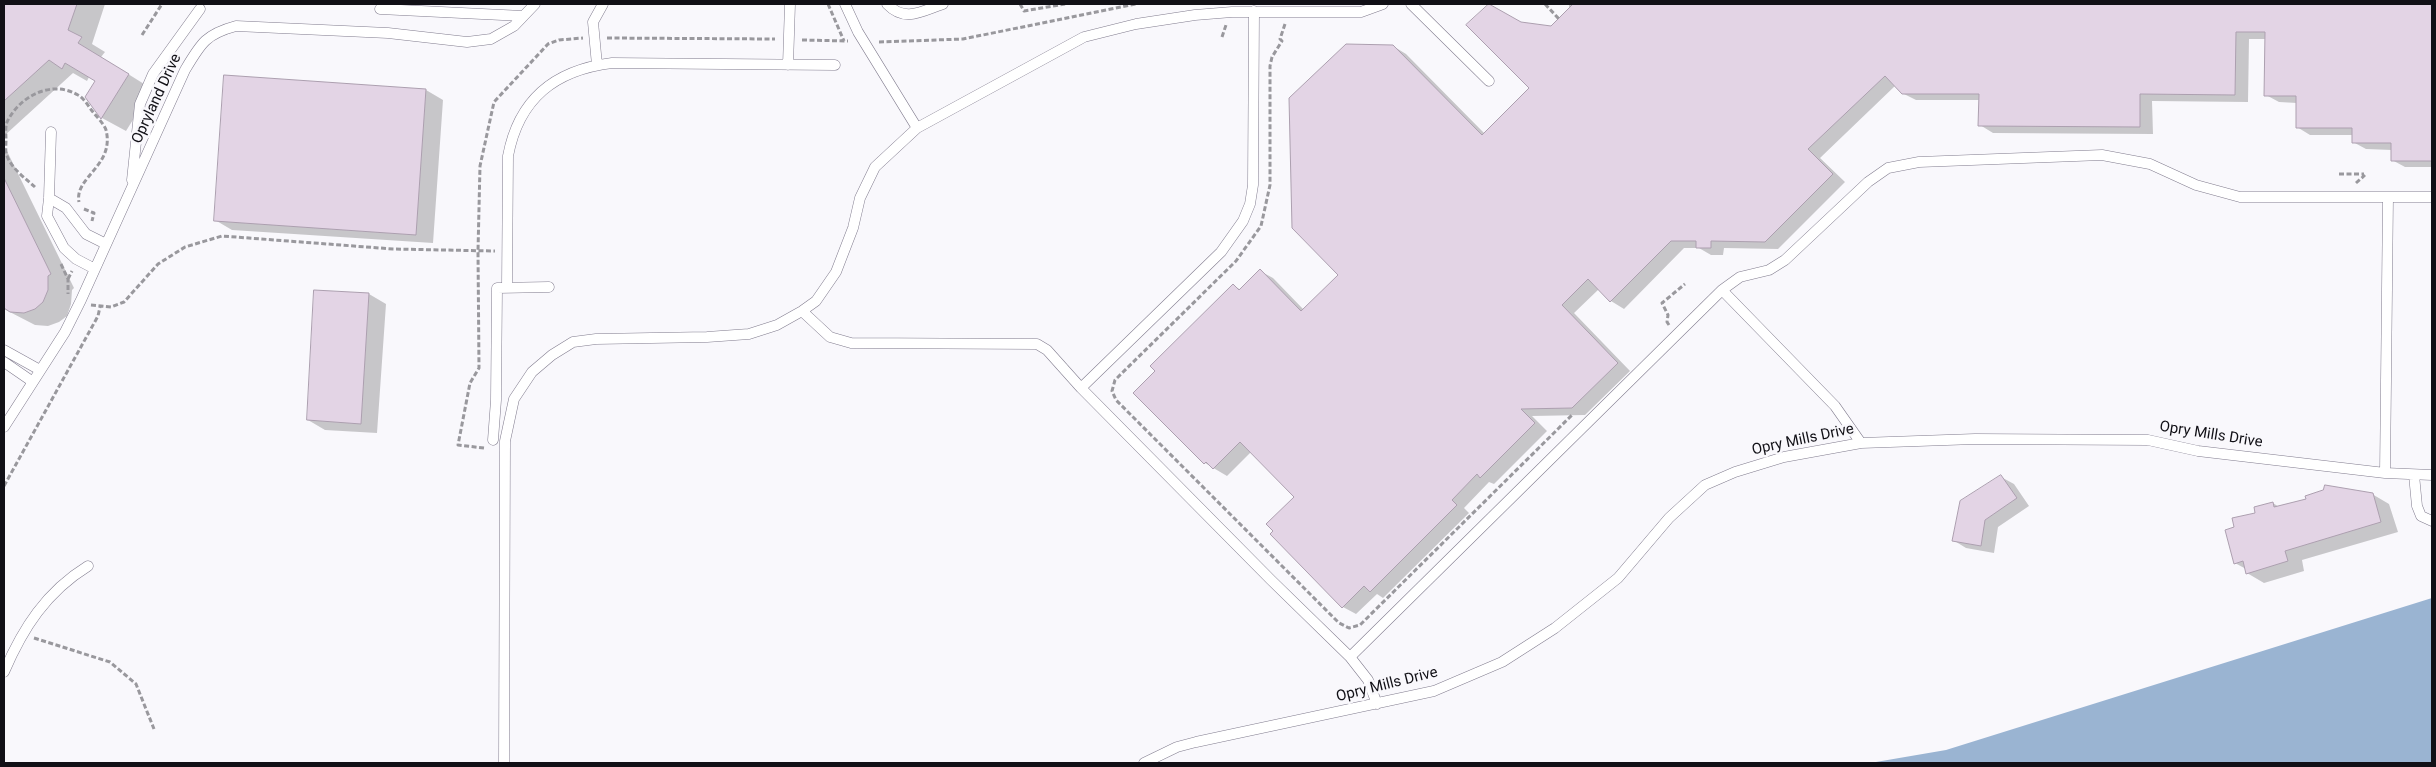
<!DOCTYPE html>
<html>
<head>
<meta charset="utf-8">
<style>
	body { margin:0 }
	#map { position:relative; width:2436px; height:767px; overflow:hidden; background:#f9f8fc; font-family:Roboto,sans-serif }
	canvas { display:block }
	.frame { position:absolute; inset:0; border:5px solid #111016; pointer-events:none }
</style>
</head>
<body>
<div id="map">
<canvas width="2436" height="767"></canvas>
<div class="frame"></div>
</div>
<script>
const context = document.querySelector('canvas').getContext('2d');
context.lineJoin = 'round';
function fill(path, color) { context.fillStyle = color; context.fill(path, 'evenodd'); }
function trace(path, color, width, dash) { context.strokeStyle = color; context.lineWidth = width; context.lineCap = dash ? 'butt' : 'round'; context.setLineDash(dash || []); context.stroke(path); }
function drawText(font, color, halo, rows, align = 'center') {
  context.font = font + ' Roboto,sans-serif'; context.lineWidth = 5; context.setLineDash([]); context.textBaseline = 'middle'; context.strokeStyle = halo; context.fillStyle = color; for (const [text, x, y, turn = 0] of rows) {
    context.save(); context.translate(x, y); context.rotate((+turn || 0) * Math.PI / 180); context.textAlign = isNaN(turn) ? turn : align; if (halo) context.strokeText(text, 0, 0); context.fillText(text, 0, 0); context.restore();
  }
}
fill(new Path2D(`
	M2432 598V763H1870L1946 750Z`), '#9ab4d2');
fill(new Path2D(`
	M4 4H105L92 44 105 52 101 57 152 89 126 131 102 118 87 97 97 81 89 77 87 81 73 73 4 136Z
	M1569 4H2432V167H2405L2392 160V150L2366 149 2353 142V135H2310L2297 127V103L2279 102 2266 95V39H2249L2248 102 2152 101 2153 134 1993 133 1980 125V100H1916L1902 93 1896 85 1820 158 1845 182 1778 249 1724 248 1723 255H1711L1699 248H1684L1624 309 1611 301 1599 289 1574 313 1630 371 1585 415 1532 416 1547 431 1494 484 1489 482 1464 508 1469 513 1383 598 1377 594 1356 614 1343 607 1295 497 1251 452 1227 476 1205 463 1156 371 1233 285 1241 290 1260 271 1273 278 1304 310 1340 275 1393 46 1406 54 1485 134 1531 88 1521 23 1552 27 1569 10Z
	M426 90 443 100 433 243 232 230 215 220Z
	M4 145 74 288 72 290 71 304 67 316 59 322 48 326 35 325 4 309Z
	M316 292 369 294 386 304 377 433 325 430 308 420Z
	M2001 477 2014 484 2029 506 1998 527 1994 553 1966 548 1953 540Z
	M2372 494 2389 504 2398 532 2302 560 2304 571 2264 583 2247 573 2246 569 2235 563 2236 528 2273 503 2279 507Z`), '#0003');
const building = new Path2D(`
	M4 4H77L68 30 82 37 78 43 129 74 101 119 85 97 95 81 65 63 62 69 49 60 4 101Z
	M1489 4 1521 22 1551 26 1573 4H2432V161H2391V143H2352V128H2296V96H2264L2265 32H2236L2235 95 2140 94V127L1978 126 1979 94H1902L1885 76 1808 149 1833 174 1765 242 1711 241V248H1696V241H1671L1610 302 1588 279 1562 305 1618 363 1572 408 1521 409 1535 423 1480 478 1477 474 1452 500 1457 505 1370 592 1364 586 1342 608 1270 534 1273 531 1266 524 1294 497 1240 442 1213 469 1206 462 1204 464 1133 393 1155 371 1150 366 1233 284 1239 290 1260 269 1301 311 1338 275 1292 228 1289 98 1346 44 1393 45 1482 135 1529 88 1466 25Z
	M224 75 426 89 416 235 214 221Z
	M4 178 51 274 48 276V290L43 302 35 309 24 313 10 312 4 308Z
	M314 290 369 293 361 424 307 420Z
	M2001 475 2017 498 1985 520 1981 546 1952 541 1960 501Z
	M2325 485 2373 493 2381 522 2285 551 2288 561 2246 574 2243 561 2234 564 2225 530 2234 527 2232 518 2255 513 2254 507 2273 502 2274 507 2306 499 2305 496 2323 490Z`);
fill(building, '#e3d4e5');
trace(building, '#ac9faf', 1);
const lane = new Path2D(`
	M845 4 858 32 917 128
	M887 4C905 23 922 11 943 4
	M1411 4 1489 81
	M380 9 523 16
	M1254 11 1253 185 1250 204 1243 221 1221 252 1081 388 1271 580 1350 657 1368 680 1377 704
	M597 65 593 22 603 4
	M788 65 790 4
	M51 132 49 198 47 216 64 248 76 259 95 269
	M132 180 140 104 153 74 200 9
	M49 198 66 208 86 234 106 244
	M507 287 508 156C519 98 555 70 612 63L835 65
	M1722 290 1835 406 1861 443
	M802 311 830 337 851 343 1037 344 1047 350 1081 388
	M4 350 40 370
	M4 362 33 382
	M4 427 65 332 81 300 185 70C201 43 206 34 236 26L388 33 467 42 491 39 514 26 535 4
	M493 440 496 400 497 288 549 287
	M2385 473 2388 197
	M2414 475 2417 506 2421 516 2432 521
	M1350 657 1722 290 1740 277 1769 270 1785 260 1868 182 1888 168 1919 162 2102 155 2150 164 2196 185 2240 197H2432
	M4 672C23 628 46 592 88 566
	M504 763 505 441 514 399 532 372 552 355 573 342 596 339 707 337 749 334 777 325 802 311 816 301 836 272 853 228 860 198 875 167 917 128 1084 37 1136 24 1195 15 1232 12H1361L1383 4
	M1144 763 1177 747 1196 742 1434 691 1502 662 1555 628 1618 578 1669 518 1705 485 1735 472 1784 457 1861 443 1975 439 2148 440 2198 451 2385 473 2432 475`);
trace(lane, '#817c8e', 11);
trace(new Path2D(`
	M828 4 844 41
	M1020 4 1024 11 1065 4
	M1545 4 1559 19
	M1285 24 1280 39 1282 41 1272 57 1270 66V185L1261 226 1236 261 1115 380 1112 391 1116 400 1339 623 1349 628 1360 625 1572 415
	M142 35 162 4
	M1222 37 1226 25
	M607 38 775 39
	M802 40 848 41
	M879 42 963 39 1136 4
	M2339 174H2364
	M2356 183 2365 175
	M35 187C25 178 12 169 7 156 5 152 6 145 6 140 6 135 5 127 7 122 19 97 51 79 78 95 84 98 88 106 93 112 97 117 104 124 106 130 115 166 74 177 79 202
	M84 209 94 213 92 221
	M61 264 68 279V294
	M68 279 72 271
	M91 305 111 307 124 302 158 264 185 247 222 236 393 249 495 251
	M1669 325 1667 322 1668 315 1662 303 1685 284
	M484 448 458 445 470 383 479 368 478 251 480 166 494 102 548 44 559 40 583 38
	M4 486 98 316 100 307
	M34 638 110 662 136 684 154 729`), '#99989d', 3, [5, 2.5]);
trace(lane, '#fff', 10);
drawText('15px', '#111016', '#f9f8fc', [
	["Opryland Drive",157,99,-65],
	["Opry Mills Drive",2211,435,9],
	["Opry Mills Drive",1803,440,-12],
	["Opry Mills Drive",1387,685,-14]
]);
</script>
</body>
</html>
